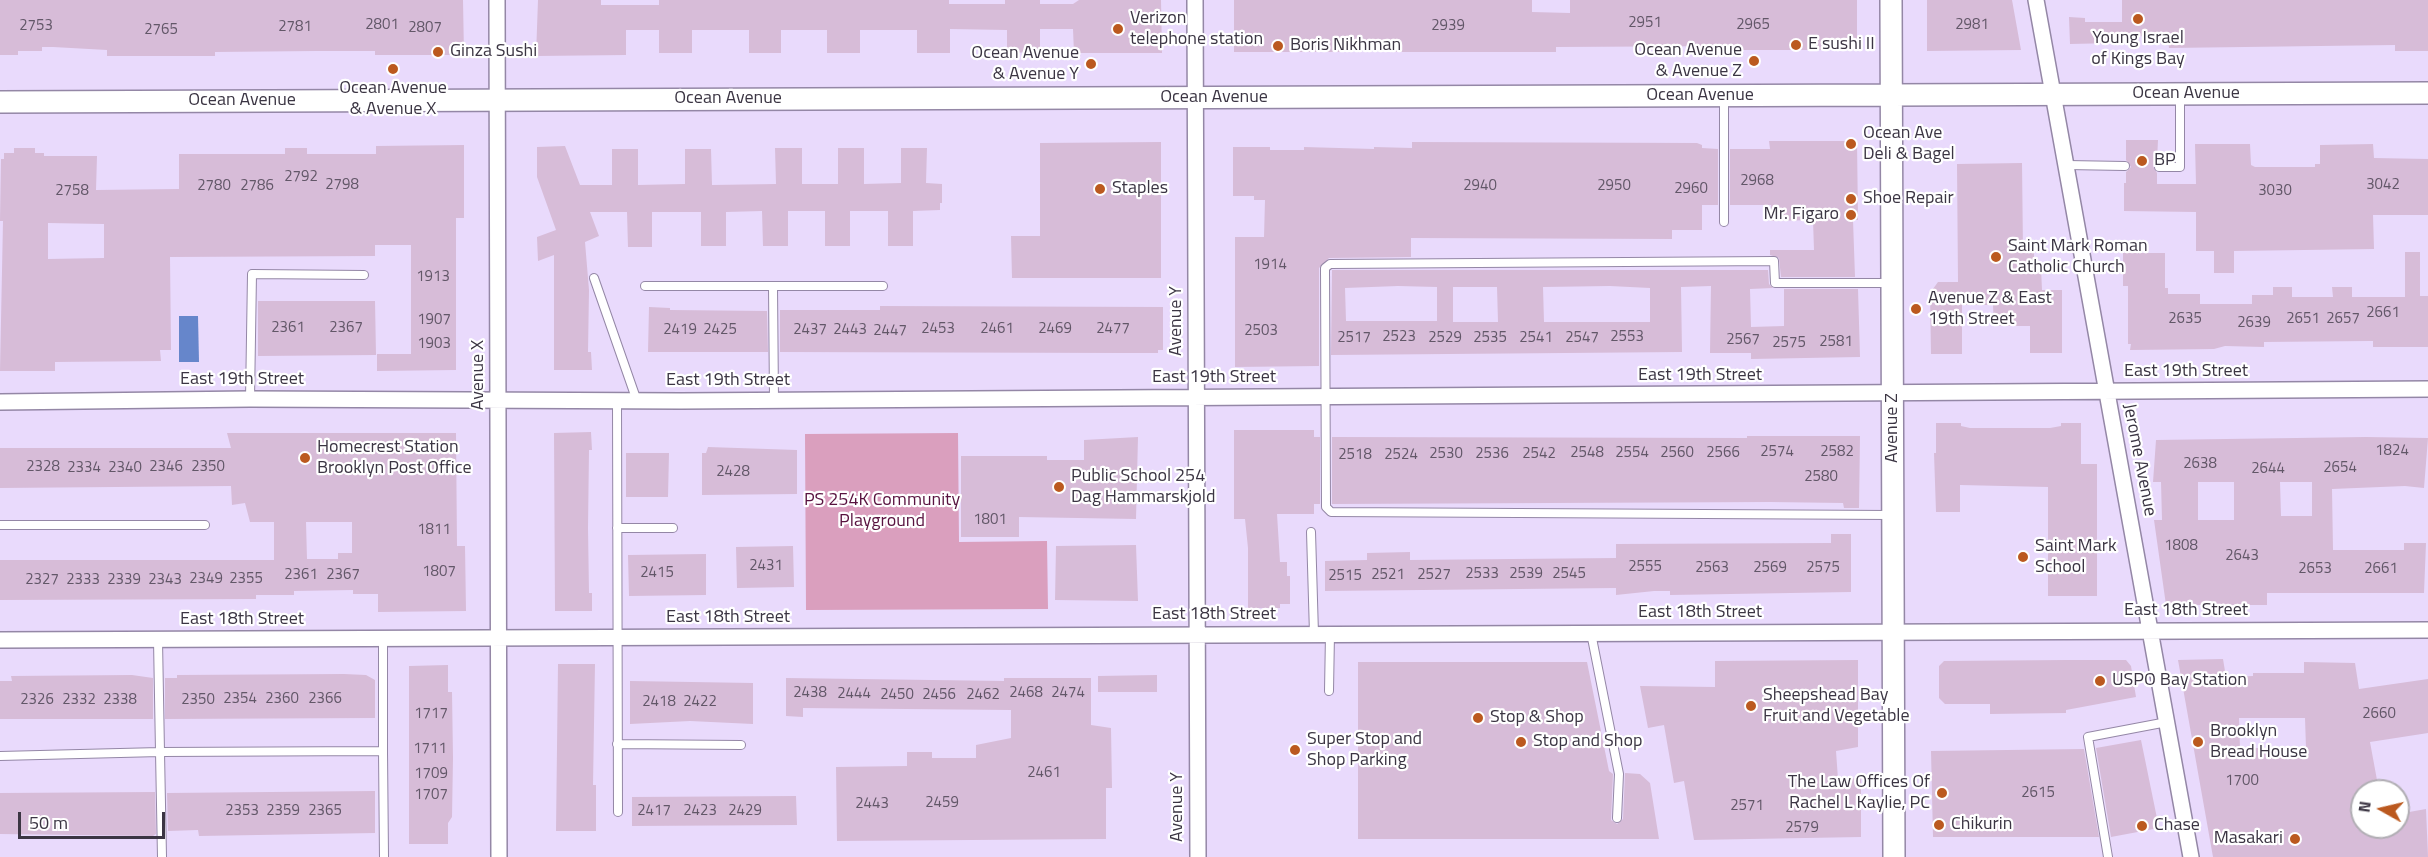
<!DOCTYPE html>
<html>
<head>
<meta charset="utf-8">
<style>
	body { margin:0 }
	#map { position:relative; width:2428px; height:857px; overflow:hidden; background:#e9dafc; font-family:"Titillium Web",sans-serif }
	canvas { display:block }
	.north { position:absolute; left:2350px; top:779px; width:60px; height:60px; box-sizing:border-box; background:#fff; border:2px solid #b1aeb4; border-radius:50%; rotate:278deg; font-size:16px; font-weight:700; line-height:24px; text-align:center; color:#3b3543 }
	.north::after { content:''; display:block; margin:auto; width:21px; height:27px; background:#bb591f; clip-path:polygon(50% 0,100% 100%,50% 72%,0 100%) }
	.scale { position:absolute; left:18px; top:812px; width:147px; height:27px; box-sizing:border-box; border:3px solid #3b3543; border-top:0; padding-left:8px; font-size:18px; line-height:21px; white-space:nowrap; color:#3b3543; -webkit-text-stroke:4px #fff; paint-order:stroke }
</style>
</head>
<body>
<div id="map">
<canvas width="2428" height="857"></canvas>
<div class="north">N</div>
<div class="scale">50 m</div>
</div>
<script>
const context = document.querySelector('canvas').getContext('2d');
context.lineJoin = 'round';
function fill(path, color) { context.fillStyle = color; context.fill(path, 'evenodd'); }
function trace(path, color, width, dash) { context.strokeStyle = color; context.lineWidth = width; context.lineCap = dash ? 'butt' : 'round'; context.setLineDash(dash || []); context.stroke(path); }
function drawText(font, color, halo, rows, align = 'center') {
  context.font = font + ' "Titillium Web",sans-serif'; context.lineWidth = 4.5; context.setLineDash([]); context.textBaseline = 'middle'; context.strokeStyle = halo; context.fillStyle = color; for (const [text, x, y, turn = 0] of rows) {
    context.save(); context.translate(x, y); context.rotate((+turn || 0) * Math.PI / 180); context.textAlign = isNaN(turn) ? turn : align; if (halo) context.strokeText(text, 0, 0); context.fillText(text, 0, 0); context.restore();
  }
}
fill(new Path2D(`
	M958 433 959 542 1047 541 1048 609 806 610 805 434Z`), '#da9fbe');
fill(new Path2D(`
	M179 316H198L199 362H179Z`), '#6686cb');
fill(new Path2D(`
	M0 0H463L464 55H375V51H316L215 52V56H107V50L53 47H42V51H18V55H0Z
	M538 0H601V5H659V0H949V4H1005V0H1040V4H1073L1079 0H1161L1162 53H1074L1073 29H1040V52L1007 53V30L950 29V53H917V30H860V53H827V30H781V53H749V30H692V53H659V30H626V55L536 56Z
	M1234 0H1532V12L1570 13V0H1857V50H1737V46L1556 47V52H1390V49H1345V52H1234Z
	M1927 0H2012L2021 50 1927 51Z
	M2122 0H2428V51H2395V45L2169 48 2168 38 2145 39 2137 33 2131 39H2115V43L2070 44 2069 17 2085 18V22H2122Z
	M2126 140H2158L2157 161 2153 166 2157 173V184H2196L2195 144H2250L2251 165 2255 167H2315V164H2320V145L2373 144 2374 158 2428 159V215H2373L2374 249 2234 251V273H2214V251H2196V212L2124 211V183H2126V172L2131 167 2126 160Z
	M1769 141H1857L1858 220H1853L1855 277H1781L1779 258 1770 255V250H1814L1813 220 1771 221V205H1730V149H1770Z
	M1161 142V278H1012L1011 236H1040V143Z
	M1412 142 1697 143 1702 145V148L1718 149V205H1702V230H1672V239L1411 238V257L1329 258 1319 268V366L1235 367V237H1264L1265 200H1254V196H1233V147H1270V150H1304V147L1374 149V147L1412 148Z
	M464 145V218H456V370L377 371V354H411V245H375V256L170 257 171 350H160L161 361 55 362V371H0L3 221H0L1 159H4V153H14V148H35V153H44V156H97L96 190 179 189V154H285V148H307V154H376V146ZM48 223 104 224V258L48 259Z
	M565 146 580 185H612V149H638V185L685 184V149H711L712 185 776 184 775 148H802V184H838V148H864V184L901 183V148H927L926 183 942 184V203H940V210L913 211V246H888V211H850V246H825V211H788V246H763L762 211 726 212V246H701V212H652V247H628L627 212H590L599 236 585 242 589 290 588 352H591L592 370H554V255L538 261 537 237 556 230 537 177V147Z
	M2022 163 2023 251H2034V261L2041 268 2042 290H2062V353H2030V326H1994L1993 305H1962V354H1931L1930 293 1938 282H1958L1957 164Z
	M2405 252H2420V296H2428V347H2373V341H2369L2264 342V347L2225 346 2214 349 2130 350 2131 344H2128V286H2123V253H2165V288H2168V294H2200V304H2252V295H2273V287H2292V297H2333L2332 287H2352V297H2405Z
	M1332 270H1768L1769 284 1773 288 1750 289 1751 327 1784 326V289H1858L1860 357 1751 359V353H1710L1711 286 1681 287 1682 352 1331 355ZM1398 286 1437 287V321H1346L1345 288ZM1610 286 1650 288V322H1544L1543 287ZM1453 287H1497L1498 322H1453Z
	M258 301H375L376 355 258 356Z
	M880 306 1163 307V350H1158V353H1121L780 352V310H880Z
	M649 307 670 308V310L767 311 768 352H648Z
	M1936 423H1961V426L1970 428H2050L2061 426V423H2081V464H2097V596H2048V487L1960 485V512H1936L1934 453H1936Z
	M1234 430H1314V437H1320V504H1314V514H1277L1280 562H1287V576H1290V604H1280V608H1248V548L1245 519H1234Z
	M591 432 592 450H589L588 528 589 593H592V611H555L554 433Z
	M227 433H456L457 546H465L466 611 378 612V594H353V590L294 591V595H256V599L0 600V560H274V522H250L245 503 232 505 231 486 0 488V448H231ZM306 522H352V553H338V559H307Z
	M1747 436H1860L1859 508H1844L1843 503 1770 502 1332 504V437L1747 438Z
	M1138 437 1136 519 1019 517V537H961V456H1047V460H1084V440Z
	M2366 437 2428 438 2424 488 2405 486 2332 489 2333 550H2404V543H2426L2424 593H2267V605H2166L2154 520H2162L2161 482H2153L2156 440ZM2198 482H2234V520H2198ZM2280 482H2312V516H2281Z
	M708 447 797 450V494L702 495V453H706Z
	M626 453H669L668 497H626Z
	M1831 534H1851V592L1670 595V591H1654L1616 595V588L1325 591V561L1367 560V553L1410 552V560L1616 558V544L1831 543Z
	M1136 545 1138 601 1055 600 1056 546Z
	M793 546 794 587 737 588 736 547Z
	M706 554V595L629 596 628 555Z
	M2223 659 2226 677 2253 676V673H2304V662L2355 663 2359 689 2428 679V733L2370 742 2379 791H2362V827H2398V814L2426 809 2428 857H2213L2178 660ZM2239 718H2305L2306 748H2240Z
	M1858 660V747L1836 751 1838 779 1861 778V837L1694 840 1684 781 1674 783 1664 725 1648 728 1640 686 1715 687V661Z
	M2066 660H2126L2131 666 2136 697 2066 710V713L1990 714V704H1945L1939 698V666L1944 661Z
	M1358 662H1587L1609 771 1613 774 1611 820 1617 824 1623 819 1625 773 1640 774 1650 783 1659 839H1358Z
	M558 664H595L593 785H596V831H556Z
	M448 665V692H452L453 758 452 817 448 823V844H409V666Z
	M344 674 366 675 375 680V718L165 719V678H177V675Z
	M132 675 153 678V719H0V681H12L11 676Z
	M1157 675V692H1098V676Z
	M786 678 1004 681V678H1091V725L1111 728 1112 788H1106V839L837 841 836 767 907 766V752H932V758H976V745L1011 738V710L803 708V717L786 716Z
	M630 681 753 683V724L690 721 630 724Z
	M2141 740 2159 828 2111 837 2096 748Z
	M2084 749 2099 837H1933L1931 751Z
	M375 791V833L199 836 198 830 168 831 167 793Z
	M155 792 156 834 153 836 0 834V793Z
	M796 796 797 825 632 826V797Z`), '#d7bcd8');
const lane = new Path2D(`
	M1724 97V222
	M2067 165 2125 166
	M2159 167H2180V96
	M594 278 637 401
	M1891 283H1775L1774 261 1330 264 1325 268 1326 507 1331 512 1891 515
	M645 286H883
	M773 287 774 400
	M250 399 252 274 364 275
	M617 401 618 812
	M0 525H205
	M617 528H673
	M1311 532 1314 634
	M1591 633 1619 774 1617 818
	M1329 691 1330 634
	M617 744 741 745
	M383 751V639
	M0 756 160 752 158 640
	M162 857 160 752 383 751 384 857
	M2108 857 2088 737 2167 722`);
const street = new Path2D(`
	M497 0 499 857
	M1195 0 1198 857
	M2036 0 2191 857
	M0 402 250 399 681 401 2428 389
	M0 640 2428 630`);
const secondary = new Path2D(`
	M1891 0 1894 857
	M0 102 2428 93`);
trace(lane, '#9487a6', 10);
trace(street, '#9487a6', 18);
trace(secondary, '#9487a6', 24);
trace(lane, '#fff', 8);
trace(street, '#fff', 15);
trace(secondary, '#fff', 21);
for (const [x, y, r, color] of [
	[2138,19,6,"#bb591f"],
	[1118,29,6,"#bb591f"],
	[1796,45,6,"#bb591f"],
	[1278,46,6,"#bb591f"],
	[438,52,6,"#bb591f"],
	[1754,61,6,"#bb591f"],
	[1091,64,6,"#bb591f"],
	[393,69,6,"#bb591f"],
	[1851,144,6,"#bb591f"],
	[2142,161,6,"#bb591f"],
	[1100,189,6,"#bb591f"],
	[1851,199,6,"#bb591f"],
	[1851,215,6,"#bb591f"],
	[1996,257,6,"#bb591f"],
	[1916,309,6,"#bb591f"],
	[305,458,6,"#bb591f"],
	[1059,487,6,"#bb591f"],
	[2023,557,6,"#bb591f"],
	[2100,681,6,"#bb591f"],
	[1751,706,6,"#bb591f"],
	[1478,718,6,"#bb591f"],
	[1521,742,6,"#bb591f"],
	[2198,742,6,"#bb591f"],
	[1295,750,6,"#bb591f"],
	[1942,793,6,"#bb591f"],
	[1939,825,6,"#bb591f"],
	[2142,826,6,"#bb591f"],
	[2295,839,6,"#bb591f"]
]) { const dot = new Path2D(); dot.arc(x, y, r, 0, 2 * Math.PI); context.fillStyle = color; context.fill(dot); trace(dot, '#fff', 2); }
drawText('15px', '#625768', null, [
	["2951",1645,23],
	["2801",382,25],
	["2965",1753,25],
	["2981",1972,25],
	["2753",36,26],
	["2939",1448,26],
	["2781",295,27],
	["2807",425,28],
	["2765",161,30],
	["2792",301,177],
	["2968",1757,181],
	["2798",342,185],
	["3042",2383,185],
	["2780",214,186],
	["2786",257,186],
	["2940",1480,186],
	["2950",1614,186],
	["2960",1691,189],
	["2758",72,191],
	["3030",2275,191],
	["1914",1270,265],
	["1913",433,277],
	["2661",2383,313],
	["2635",2185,319],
	["2651",2303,319],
	["2657",2343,319],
	["1907",434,320],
	["2639",2254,323],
	["2361",288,328],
	["2367",346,328],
	["2453",938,329],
	["2461",997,329],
	["2469",1055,329],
	["2477",1113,329],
	["2419",680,330],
	["2425",720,330],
	["2437",810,330],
	["2443",850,330],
	["2447",890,331],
	["2503",1261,331],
	["2523",1399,337],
	["2553",1627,337],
	["2517",1354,338],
	["2529",1445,338],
	["2535",1490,338],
	["2541",1536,338],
	["2547",1582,338],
	["2567",1743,340],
	["2581",1836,342],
	["2575",1789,343],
	["1903",434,344],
	["1824",2392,451],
	["2574",1777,452],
	["2582",1837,452],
	["2548",1587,453],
	["2554",1632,453],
	["2560",1677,453],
	["2566",1723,453],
	["2530",1446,454],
	["2536",1492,454],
	["2542",1539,454],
	["2518",1355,455],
	["2524",1401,455],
	["2638",2200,464],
	["2328",43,467],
	["2346",166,467],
	["2350",208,467],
	["2334",84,468],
	["2340",125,468],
	["2654",2340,468],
	["2644",2268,469],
	["2428",733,472],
	["2580",1821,477],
	["1801",990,520],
	["1811",434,530],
	["1808",2181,546],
	["2643",2242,556],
	["2431",766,566],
	["2555",1645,567],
	["2563",1712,568],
	["2569",1770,568],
	["2575",1823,568],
	["2653",2315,569],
	["2661",2381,569],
	["1807",439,572],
	["2415",657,573],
	["2533",1482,574],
	["2539",1526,574],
	["2545",1569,574],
	["2361",301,575],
	["2367",343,575],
	["2521",1388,575],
	["2527",1434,575],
	["2515",1345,576],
	["2349",206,579],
	["2355",246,579],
	["2327",42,580],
	["2333",83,580],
	["2339",124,580],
	["2343",165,580],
	["2438",810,693],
	["2468",1026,693],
	["2474",1068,693],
	["2444",854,694],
	["2450",897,695],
	["2456",939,695],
	["2462",983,695],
	["2354",240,699],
	["2360",282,699],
	["2366",325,699],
	["2326",37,700],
	["2332",79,700],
	["2338",120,700],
	["2350",198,700],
	["2418",659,702],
	["2422",700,702],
	["1717",431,714],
	["2660",2379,714],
	["1711",430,749],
	["2461",1044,773],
	["1709",431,774],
	["1700",2242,781],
	["2615",2038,793],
	["1707",431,795],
	["2459",942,803],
	["2443",872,804],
	["2571",1747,806],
	["2353",242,811],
	["2359",283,811],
	["2365",325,811],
	["2417",654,811],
	["2423",700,811],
	["2429",745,811],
	["2579",1802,828]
]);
drawText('18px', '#3b3543', '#fff', [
	["Verizon",1130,19],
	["telephone station",1130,40],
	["Young Israel",2138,39,"center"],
	["of Kings Bay",2138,60,"center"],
	["E sushi II",1808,45],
	["Boris Nikhman",1290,46],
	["Ocean Avenue",1742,51,"right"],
	["& Avenue Z",1742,72,"right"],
	["Ginza Sushi",450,52],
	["Ocean Avenue",1079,54,"right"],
	["& Avenue Y",1079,75,"right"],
	["Ocean Avenue",393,89,"center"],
	["& Avenue X",393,110,"center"],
	["Ocean Ave",1863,134],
	["Deli & Bagel",1863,155],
	["BP",2154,161],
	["Staples",1112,189],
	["Shoe Repair",1863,199],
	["Mr. Figaro",1839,215,"right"],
	["Saint Mark Roman",2008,247],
	["Catholic Church",2008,268],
	["Avenue Z & East",1928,299],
	["19th Street",1928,320],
	["Homecrest Station",317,448],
	["Brooklyn Post Office",317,469],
	["Public School 254",1071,477],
	["Dag Hammarskjold",1071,498],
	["Saint Mark",2035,547],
	["School",2035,568],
	["USPO Bay Station",2112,681],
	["Sheepshead Bay",1763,696],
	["Fruit and Vegetable",1763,717],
	["Stop & Shop",1490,718],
	["Brooklyn",2210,732],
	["Bread House",2210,753],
	["Super Stop and",1307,740],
	["Shop Parking",1307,761],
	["Stop and Shop",1533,742],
	["The Law Offices Of",1930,783,"right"],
	["Rachel L Kaylie, PC",1930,804,"right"],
	["Chikurin",1951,825],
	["Chase",2154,826],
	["Masakari",2283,839,"right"]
], 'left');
drawText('18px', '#3b3543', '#fff', [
	["Ocean Avenue",2186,94],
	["Ocean Avenue",1700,96],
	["Ocean Avenue",1214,98],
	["Ocean Avenue",728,99],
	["Ocean Avenue",242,101],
	["Avenue Y",1177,321,-90],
	["East 19th Street",2186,372],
	["Avenue X",479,375,-90],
	["East 19th Street",1700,376],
	["East 19th Street",1214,378],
	["East 19th Street",242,380],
	["East 19th Street",728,381],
	["Avenue Z",1893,428,-90],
	["Jerome Avenue",2139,460,79],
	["East 18th Street",2186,611],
	["East 18th Street",1700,613],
	["East 18th Street",1214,615],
	["East 18th Street",728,618],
	["East 18th Street",242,620],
	["Avenue Y",1178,807,-90]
]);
drawText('18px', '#58123f', '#fff', [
	["PS 254K Community",882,501],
	["Playground",882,522]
]);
</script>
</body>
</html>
